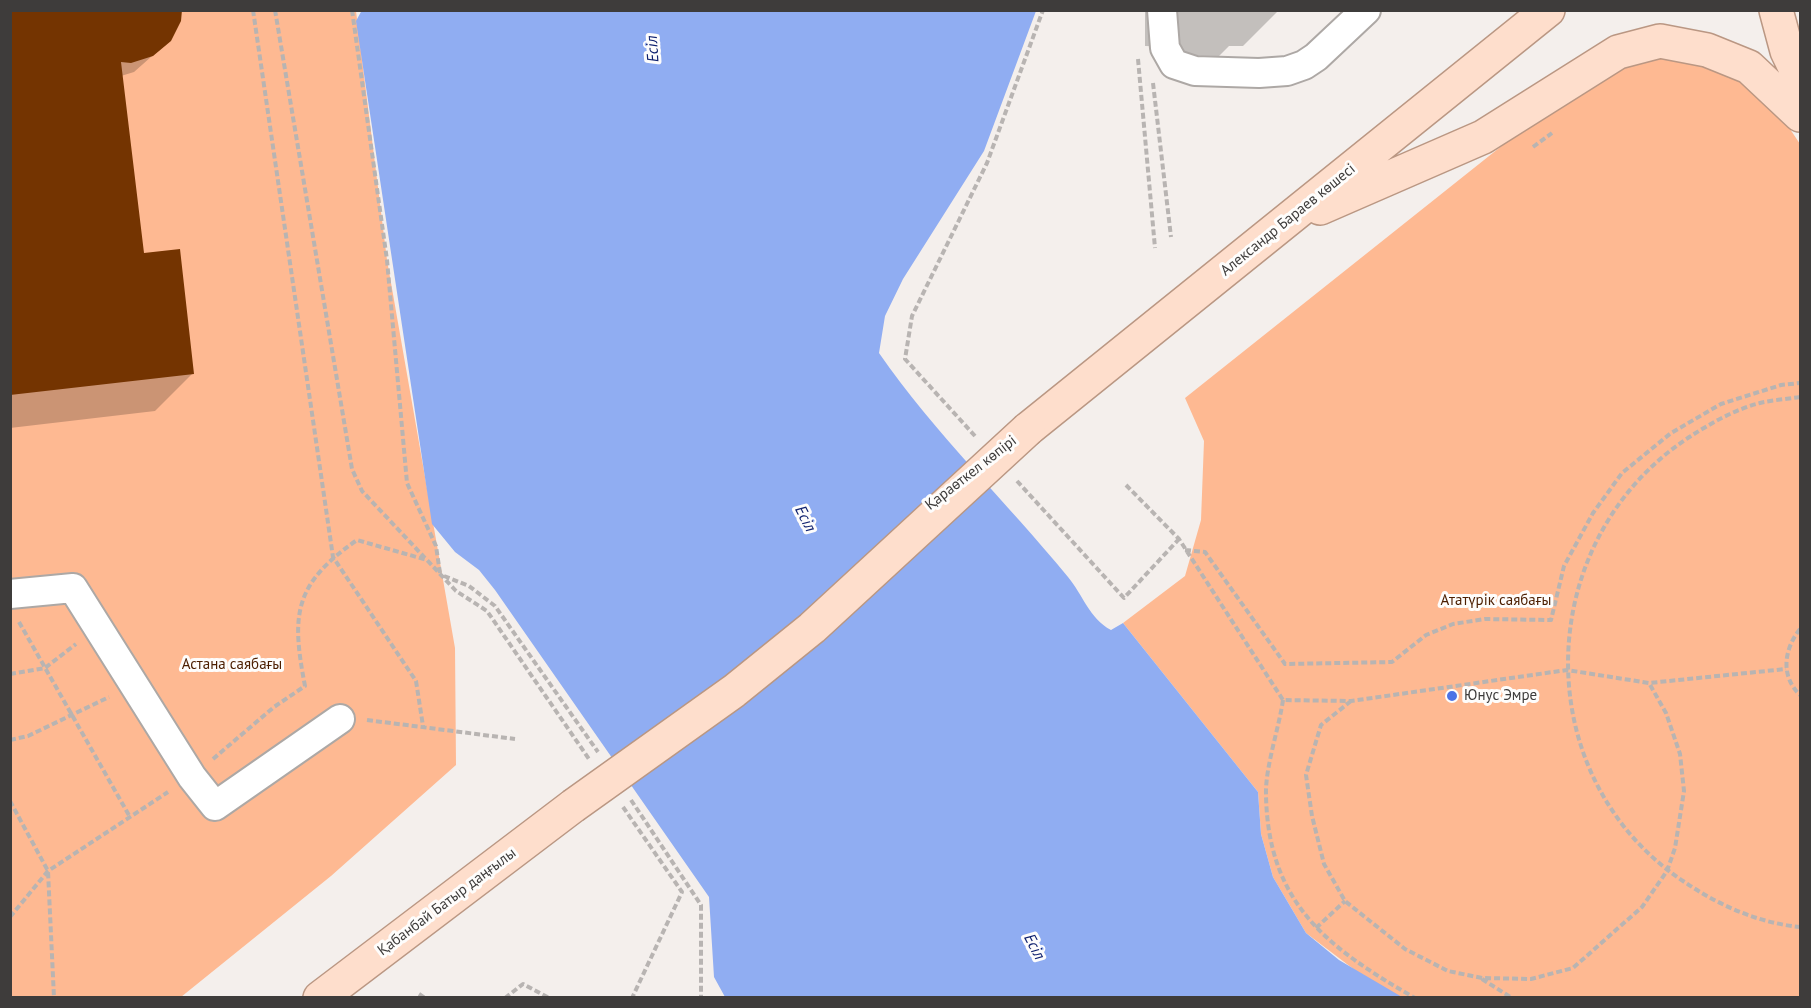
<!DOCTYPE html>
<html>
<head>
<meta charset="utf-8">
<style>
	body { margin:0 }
	#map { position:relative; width:1811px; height:1008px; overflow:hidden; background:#f4efec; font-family:"PT Sans",sans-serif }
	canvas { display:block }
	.frame { position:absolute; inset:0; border:12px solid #3e3c3b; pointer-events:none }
</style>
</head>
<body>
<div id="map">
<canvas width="1811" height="1008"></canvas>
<div class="frame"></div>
</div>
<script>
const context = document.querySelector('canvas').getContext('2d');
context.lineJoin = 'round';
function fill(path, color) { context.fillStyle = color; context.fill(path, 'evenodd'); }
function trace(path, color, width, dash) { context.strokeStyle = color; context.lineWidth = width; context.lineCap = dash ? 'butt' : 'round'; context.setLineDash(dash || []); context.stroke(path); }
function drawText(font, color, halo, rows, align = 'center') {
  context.font = font + ' "PT Sans",sans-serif'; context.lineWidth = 6; context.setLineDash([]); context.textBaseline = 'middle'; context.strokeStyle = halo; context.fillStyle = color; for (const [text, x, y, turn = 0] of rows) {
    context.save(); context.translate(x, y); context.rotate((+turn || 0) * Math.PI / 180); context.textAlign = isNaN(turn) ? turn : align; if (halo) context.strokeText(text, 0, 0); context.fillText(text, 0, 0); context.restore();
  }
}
fill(new Path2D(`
	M10 11H356L387 260 455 648 456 765 331 876 181 997H11Z
	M1666 55 1716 62 1770 99 1800 144V997L1402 998 1364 977 1306 933 1273 877 1261 834 1258 792 1123 623 1185 576 1201 520 1204 441 1185 398 1577 86 1638 57Z`), '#feb992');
fill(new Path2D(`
	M362 10 1036 11 984 151 903 279 885 316 879 353C935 434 1006 501 1068 577 1083 595 1089 618 1111 630L1123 623 1258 792 1261 834 1273 877 1306 933 1339 960 1402 997H725L714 977 709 897 495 590 479 570 455 552 432 524 356 21Z`), '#90adf2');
fill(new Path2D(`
	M10 10 169 41 134 72 121 76 142 253 193 373 155 411 10 428Z
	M1145 10H1279L1243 46H1229L1219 56 1171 55V47L1145 46Z`), '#0003');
fill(new Path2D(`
	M10 10H182L181 21 171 41 153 56 131 63 121 62 144 253 180 249 194 374 10 395Z`), '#743401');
const minor = new Path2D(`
	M1162 10 1165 48 1174 64 1195 71 1259 73 1287 71 1304 65 1316 57 1366 10
	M10 594 73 588 192 777 215 806 340 719`);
const major = new Path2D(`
	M1776 10 1787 51 1800 78
	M1320 208 1483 137 1618 52 1660 41 1707 50 1749 67 1800 115
	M1028 429 1548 10
	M320 998 573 806`);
trace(minor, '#ada8a5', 32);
trace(major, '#ba9783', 36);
trace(new Path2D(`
	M253 10 333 557 416 681 423 726
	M275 10 352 469 362 491 425 558
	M352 10 387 260 407 483 436 546 440 573
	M1138 59 1155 248
	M1153 83 1171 237
	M1533 147 1552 133
	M1800 397C1787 399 1773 400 1760 403 1736 409 1711 423 1691 436 1532 538 1525 775 1683 881 1718 905 1758 923 1800 927
	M975 436 905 359 912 316 987 163 1043 10
	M1017 481 1124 598 1179 539
	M1126 485 1179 539 1283 700 1351 701 1567 670 1649 683 1786 669
	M1185 550 1205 552 1285 664 1392 662 1426 635 1453 624 1485 619 1551 620 1564 566 1593 513 1622 473 1671 433 1721 404 1781 385 1800 383
	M444 576 469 586 495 606 598 752
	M19 622 130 817
	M1800 629C1784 649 1780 676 1800 695
	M10 674 45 668 76 644
	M1283 700C1279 728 1265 768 1266 795 1268 904 1328 948 1415 998
	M1351 701 1321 725 1306 775 1312 816 1324 864 1345 901 1405 949 1448 971 1482 978 1531 979 1573 968 1642 907 1667 871 1675 848 1684 791 1680 754 1666 713 1649 683
	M367 720 515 739
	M10 740 28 736 109 697
	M213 759 274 707 305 686C291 614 294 584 357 540L427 560 456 591 487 611 589 759
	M631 800 701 905V998
	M10 801 48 871 54 998
	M623 807 682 892 632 998
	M10 917 48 871 168 792
	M1316 928 1345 901
	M1482 979 1512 998
	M419 994 425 998
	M505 998 523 984 549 998`), '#b8b4b2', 4, [6, 3]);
trace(minor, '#fff', 28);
trace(major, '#fedecc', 33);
const majorBridge = new Path2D(`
	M573 806 734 691 812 628 1028 429`);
trace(majorBridge, '#ba9783', 36, []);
trace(majorBridge, '#fedecc', 33);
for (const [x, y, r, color] of [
	[1452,696,6,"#4c73e6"]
]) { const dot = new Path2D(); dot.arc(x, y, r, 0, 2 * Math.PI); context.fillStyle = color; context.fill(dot); trace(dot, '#fefdfc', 2); }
drawText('15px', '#3e3c3b', '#fefdfc', [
	["Александр Бараев көшесі",1288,220,-39],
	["Қараөткел көпірі",971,473,-38],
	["Қабанбай Батыр даңғылы",447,902,-37]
]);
drawText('15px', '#4c1e00', '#fefdfc', [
	["Ататүрік саябағы",1496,601],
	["Астана саябағы",232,665]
]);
drawText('15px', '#3e3c3b', '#fefdfc', [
	["Юнус Эмре",1464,696]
], 'left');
drawText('italic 16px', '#0f216f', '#fefdfc', [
	["Есіл",653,49,-94],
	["Есіл",805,519,63],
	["Есіл",1034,947,62]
]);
</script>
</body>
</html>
